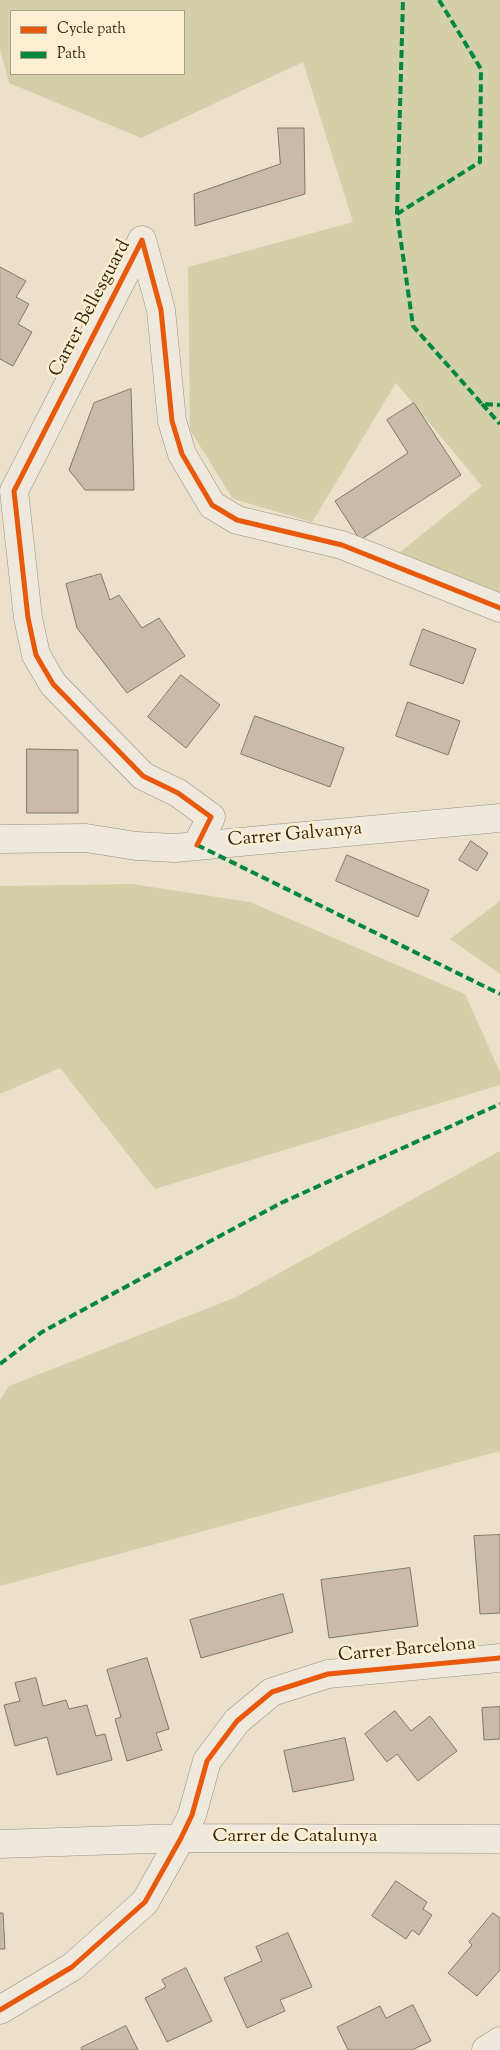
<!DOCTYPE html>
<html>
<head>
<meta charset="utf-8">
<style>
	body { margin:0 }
	#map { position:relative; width:500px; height:2050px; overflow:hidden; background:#ebe0c9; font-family:"Sorts Mill Goudy",serif }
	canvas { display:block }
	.legend { position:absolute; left:10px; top:10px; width:175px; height:65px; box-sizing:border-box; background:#fbeed3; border:1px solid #ad9d84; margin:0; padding:6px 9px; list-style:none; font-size:15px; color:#37240d }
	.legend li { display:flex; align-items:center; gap:10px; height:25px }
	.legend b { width:25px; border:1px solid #ad9d84 }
</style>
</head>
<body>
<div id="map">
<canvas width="500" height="2050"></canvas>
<ul class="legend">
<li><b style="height:6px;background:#e8590c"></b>Cycle path</li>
<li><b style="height:6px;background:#00873e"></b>Path</li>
</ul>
</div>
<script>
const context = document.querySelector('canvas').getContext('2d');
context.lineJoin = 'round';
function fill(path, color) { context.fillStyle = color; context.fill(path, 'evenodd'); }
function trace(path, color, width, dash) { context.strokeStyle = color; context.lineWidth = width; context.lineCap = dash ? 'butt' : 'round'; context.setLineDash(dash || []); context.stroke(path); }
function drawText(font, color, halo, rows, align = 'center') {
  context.font = font + ' "Sorts Mill Goudy",serif'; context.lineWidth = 5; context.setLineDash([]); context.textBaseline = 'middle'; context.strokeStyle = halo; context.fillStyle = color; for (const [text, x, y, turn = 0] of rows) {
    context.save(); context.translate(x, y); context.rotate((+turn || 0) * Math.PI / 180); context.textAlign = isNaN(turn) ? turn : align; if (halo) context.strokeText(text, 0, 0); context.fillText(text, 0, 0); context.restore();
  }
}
fill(new Path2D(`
	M0 0H500V593L399 553 482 486 396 383 312 522 233 499 190 430 188 267 353 222 303 62 141 138 9 83 0 49ZM11 11H184V74H11Z
	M132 884 250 902 465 994 500 1072V1085L155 1189 60 1068 0 1094V886Z
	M500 901V974L450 939Z
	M500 1151V1451L0 1586V1400L9 1386 234 1298Z`), '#d3d0a9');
const building = new Path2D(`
	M278 128H304L305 194 195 226 194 194 280 164Z
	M0 267 26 281 16 297 29 304 18 324 32 332 13 366 0 359Z
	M131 389 134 490H85L69 470 94 403Z
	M414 403 461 475 360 540 335 501 408 453 387 420Z
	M101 574 110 600 119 595 142 628 159 618 185 656 127 693 77 628 66 584Z
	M423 629 476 649 463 684 410 665Z
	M181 675 220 705 186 748 148 717Z
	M408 702 460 721 448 755 396 736Z
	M255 716 344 748 330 787 241 754Z
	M27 749 78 750V813H27Z
	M471 841 488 853 477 871 459 860Z
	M347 855 429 890 418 917 336 881Z
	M500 1535V1613L480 1614 474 1536Z
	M410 1568 418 1626 329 1638 321 1580Z
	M283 1594 293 1632 201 1658 190 1620Z
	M147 1658 169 1729 156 1733 162 1750 127 1761 115 1719 121 1717 107 1670Z
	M36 1678 43 1706 66 1700 69 1709 87 1705 96 1736 105 1734 112 1760 57 1775 47 1737 15 1746 4 1705 20 1701 15 1683Z
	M500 1707V1739L484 1740 482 1708Z
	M395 1711 411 1731 430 1716 457 1751 418 1781 397 1754 387 1762 365 1734Z
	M345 1738 354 1780 293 1792 284 1751Z
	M396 1881 427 1902 423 1909 432 1915 419 1935 412 1930 406 1939 372 1916Z
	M0 1913H3L5 1949H0Z
	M493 1913 500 1918V1970L477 1996 448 1973 472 1945 469 1942Z
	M288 1933 312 1987 280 2000 285 2011 247 2028 224 1978 262 1961 256 1947Z
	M186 1968 212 2021 167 2042 145 1998 166 1987 162 1980Z
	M413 2005 431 2041 412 2050H348L337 2027 380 2006 386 2018Z
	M126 2026 138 2050H82L81 2048Z`);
fill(building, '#ccbaa9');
trace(building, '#807869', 1);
const minor = new Path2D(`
	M0 839 86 838 136 846 175 848 500 818
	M197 845 211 817 178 793 143 776 53 684 36 655 28 618 14 491 142 240 161 310 172 421 182 454 212 505 237 520 342 545 500 608
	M0 1844 181 1838 500 1839
	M0 2010 72 1967 145 1902 181 1838 192 1815 207 1761 237 1721 272 1692 328 1674 500 1658
	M486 2050 500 2041`);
trace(minor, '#9a9182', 29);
trace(minor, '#eee8dd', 28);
trace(new Path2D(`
	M439 0 481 69 480 162 397 214 413 326 482 404 500 405
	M397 214 403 0
	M482 404 500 424
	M197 845 500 994
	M0 1364 42 1332 281 1203 500 1104`), '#00873e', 4, [8, 4]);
trace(new Path2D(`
	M197 845 211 817 178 793 143 776 53 684 36 655 28 618 14 491 142 240 161 310 172 421 182 454 212 505 237 520 342 545 500 608
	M0 2010 72 1967 145 1902 181 1838 192 1815 207 1761 237 1721 272 1692 328 1674 500 1658`), '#e8590c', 5);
drawText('19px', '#37240d', '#fbeed3', [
	["Carrer Bellesguard",91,309,-62],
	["Carrer Galvanya",295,836,-5],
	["Carrer Barcelona",407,1651,-5],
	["Carrer de Catalunya",295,1838]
]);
</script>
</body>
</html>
